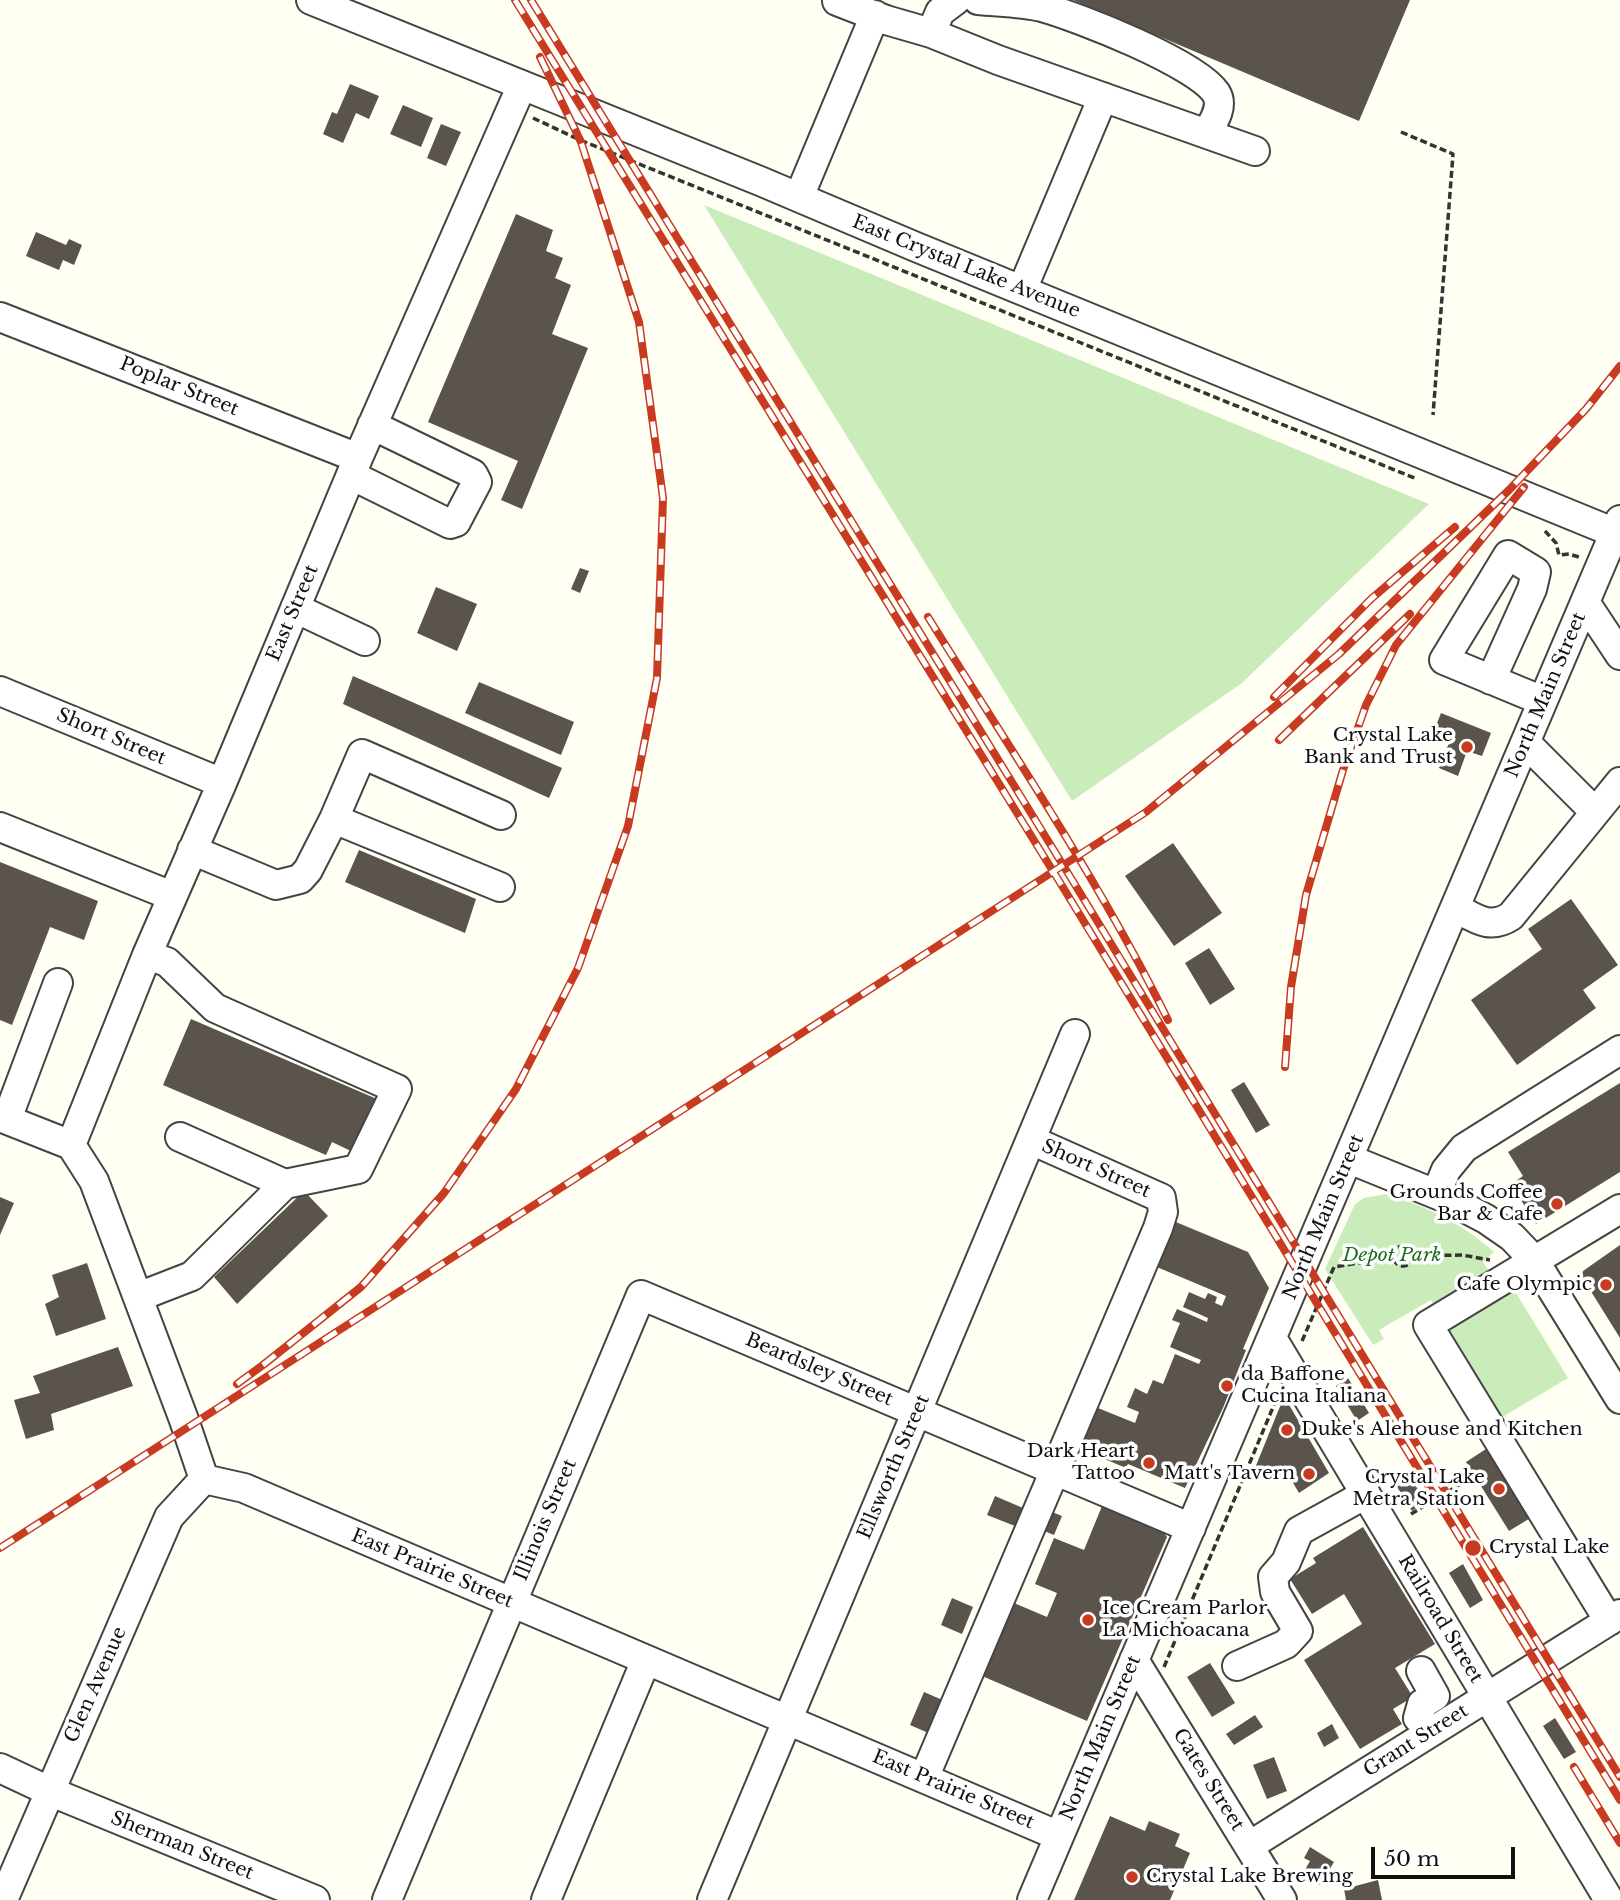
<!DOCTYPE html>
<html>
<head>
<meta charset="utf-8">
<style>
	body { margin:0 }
	#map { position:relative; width:1620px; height:1900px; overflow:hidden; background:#fffff4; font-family:"Libre Baskerville",serif }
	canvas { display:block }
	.scale { position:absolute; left:1371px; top:1847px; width:144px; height:32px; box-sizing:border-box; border:4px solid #111; border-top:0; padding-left:9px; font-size:21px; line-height:24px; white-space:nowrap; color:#111; -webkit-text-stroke:5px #fff; paint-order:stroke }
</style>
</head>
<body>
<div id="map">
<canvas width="1620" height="1900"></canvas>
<div class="scale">50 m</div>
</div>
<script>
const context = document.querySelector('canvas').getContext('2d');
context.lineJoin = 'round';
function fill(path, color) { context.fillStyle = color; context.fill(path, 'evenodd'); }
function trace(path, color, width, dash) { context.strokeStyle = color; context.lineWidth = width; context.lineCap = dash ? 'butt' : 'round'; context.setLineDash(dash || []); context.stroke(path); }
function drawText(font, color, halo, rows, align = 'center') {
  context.font = font + ' "Libre Baskerville",serif'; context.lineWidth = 7; context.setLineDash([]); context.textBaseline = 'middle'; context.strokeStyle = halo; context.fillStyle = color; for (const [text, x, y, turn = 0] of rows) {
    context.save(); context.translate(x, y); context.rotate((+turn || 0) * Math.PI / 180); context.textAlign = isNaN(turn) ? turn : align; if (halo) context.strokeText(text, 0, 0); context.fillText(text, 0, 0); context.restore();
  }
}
fill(new Path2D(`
	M704 205 1429 504 1242 683 1072 801Z
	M1386 1194C1424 1205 1465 1225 1494 1252L1483 1262 1500 1288 1510 1283 1568 1378 1499 1419 1431 1300 1379 1330 1384 1339 1373 1345 1325 1269 1355 1204 1364 1198Z`), '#caecbb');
fill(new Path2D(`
	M1073 0H1410L1359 121Z
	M350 84 379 96 369 119 356 113 343 143 323 134 332 112 337 114Z
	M403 105 433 118 421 147 390 134Z
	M441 124 461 132 446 166 427 158Z
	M516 214 553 230 546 251 563 258 555 278 571 285 552 334 588 348 522 509 501 500 518 461 428 422Z
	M36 232 66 245 69 239 82 245 74 265 63 260 59 270 26 256Z
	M580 568 589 571 580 593 571 589Z
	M436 587 477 604 457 651 417 633Z
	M353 676 562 768 549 798 343 704Z
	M479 682 574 722 561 755 465 713Z
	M1441 713 1491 733 1482 756 1467 751 1458 776 1439 768 1449 743 1432 736Z
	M1173 843 1222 913 1174 946 1125 876Z
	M359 850 476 899 465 933 345 882Z
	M0 862 98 901 84 940 50 927 12 1025 0 1020Z
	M1571 899 1618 965 1583 990 1596 1008 1517 1065 1471 1000 1542 949 1528 929Z
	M1209 948 1235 989 1210 1005 1185 963Z
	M191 1019 377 1099 355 1153 332 1142 326 1155 163 1085Z
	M1244 1082 1270 1125 1256 1133 1231 1090Z
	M1620 1083V1172L1536 1224 1511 1184 1523 1176 1508 1152Z
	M304 1191 328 1216 237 1304 214 1277Z
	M0 1197 14 1203 0 1235Z
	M1171 1220 1248 1252 1269 1288 1243 1349 1246 1350 1223 1408 1185 1488 1128 1464 1126 1468 1076 1447 1093 1406 1135 1423 1139 1412 1127 1407 1135 1388 1147 1394 1153 1380 1163 1384 1175 1354 1199 1364 1201 1360 1170 1347 1180 1323 1172 1320 1177 1309 1207 1322 1208 1318 1183 1307 1189 1292 1205 1299 1208 1293 1217 1297 1215 1303 1222 1306 1226 1296 1152 1265Z
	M1620 1245V1338L1582 1277 1583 1271Z
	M87 1263 106 1319 56 1336 45 1304 59 1297 52 1275Z
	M118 1347 133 1386 51 1414 54 1430 26 1439 14 1400 40 1393 33 1376Z
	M1348 1378 1369 1413 1357 1421 1336 1386Z
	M1288 1403 1329 1473 1299 1493 1289 1476 1283 1479 1255 1468 1281 1404Z
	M1489 1447 1532 1517 1509 1531 1466 1462Z
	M1408 1474 1426 1502 1412 1511 1394 1482Z
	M995 1496 1023 1508 1015 1526 987 1515Z
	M1102 1506 1159 1531 1162 1530 1167 1537 1087 1721 982 1676 1014 1603 1047 1617 1057 1593 1035 1584 1054 1538 1084 1550Z
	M1040 1507 1062 1516 1054 1535 1032 1526Z
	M1363 1527 1435 1644 1395 1668 1413 1697 1393 1709 1402 1724 1360 1749 1304 1660 1362 1624 1344 1594 1312 1614 1290 1579 1316 1563 1313 1558Z
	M1463 1564 1483 1600 1470 1608 1449 1573Z
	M952 1598 973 1607 962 1634 941 1625Z
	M1210 1663 1235 1703 1212 1717 1187 1677Z
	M924 1692 947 1702 933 1735 910 1725Z
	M1255 1715 1263 1727 1234 1745 1226 1734Z
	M1555 1718 1576 1752 1564 1759 1543 1726Z
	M1332 1724 1339 1738 1324 1747 1317 1733Z
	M1274 1757 1287 1791 1267 1799 1253 1765Z
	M1110 1816 1145 1831 1149 1821 1180 1834 1175 1846 1190 1853 1170 1900H1074Z
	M1310 1847 1334 1862 1320 1885 1302 1875 1310 1861 1304 1858Z
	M1378 1880 1382 1900H1346L1344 1889Z`), '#5a544c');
const minor = new Path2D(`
	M311 0 760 181 916 247 1620 535
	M978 0C998 2 1022 2 1042 7 1078 17 1196 63 1216 93 1224 106 1214 121 1207 133
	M837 1 886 20 931 33 940 12 956 0
	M931 33 998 60 1255 151
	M799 197 875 15
	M1022 290 1103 97
	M0 317 358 458
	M351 475 450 524 456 522 477 482 473 474 372 425
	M1585 602 1620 655
	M295 608 365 641
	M1491 680 1532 589 1536 572 1508 555 1444 660 1543 701
	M0 691 222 783
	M1526 743 1595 812
	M334 819 500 887
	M0 827 172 896
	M192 850 276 885 300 879 308 870 334 819 362 754 501 815
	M1456 908C1476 919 1490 930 1511 916L1620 782
	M0 1117 71 1145 94 1181 184 1420 204 1479
	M7 1119 58 983
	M180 1137 285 1184
	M71 1145 147 955 222 783 358 458 522 85
	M1349 1159 1448 1199 1486 1219 1512 1237 1534 1260 1620 1399
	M1436 1194 1446 1170 1464 1148 1620 1050
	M138 1297 192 1276 285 1184 358 1169 397 1089 215 1008 167 962 147 955
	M1272 1338 1609 1900
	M204 1479 244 1488 1059 1836
	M1609 1621 1428 1325 1620 1209
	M1134 1660 1282 1900
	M1237 1666 1286 1644 1298 1631 1275 1592 1273 1577 1286 1562 1299 1531 1366 1494
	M1421 1671 1435 1696 1422 1704 1418 1718 1430 1732
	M0 1768 49 1791 315 1900
	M924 1778 1158 1228 1163 1212 1161 1198 1031 1140
	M1249 1846 1620 1614
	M3 1900 169 1517 204 1479
	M387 1900 641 1295 1191 1528
	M546 1900 646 1660
	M712 1900 1075 1034
	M1032 1900 1620 520`);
trace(minor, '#444', 32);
trace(new Path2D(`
	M533 118 580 140 1417 479
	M1401 132 1453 154 1433 415
	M1545 531 1556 543 1559 555 1569 554 1579 557
	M1393 1256a10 10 0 1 1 20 0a10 10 0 1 1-20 0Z
	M1413 1256 1462 1255 1490 1260
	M1302 1341 1334 1267 1393 1257
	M1411 1514 1464 1482
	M1164 1667 1279 1393`), '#333', 3.5, [7, 3.5]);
trace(minor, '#fff', 28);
const rail = new Path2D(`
	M515 0 1064 889 1620 1800
	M531 0 1074 883 1620 1777
	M928 617C1010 749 1099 880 1168 1020
	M1274 697 1371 599 1455 527
	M1279 740 1410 614
	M1285 1067 1291 987 1306 895 1343 770 1366 705 1396 645 1524 487
	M237 1384 263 1365 361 1287 444 1193 516 1089 578 968 628 826 657 678 663 498 639 322 581 142 540 57
	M0 1548 1146 812 1339 654 1509 490 1586 409 1620 366
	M1574 1767 1620 1843`);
trace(rail, '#c83b21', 8);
trace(rail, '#fff', 5, [16]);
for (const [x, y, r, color] of [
	[1467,747,7,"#c83b21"],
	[1557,1204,7,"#c83b21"],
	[1606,1285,7,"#c83b21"],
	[1227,1386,7,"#c83b21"],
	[1287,1430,7,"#c83b21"],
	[1149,1463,7,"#c83b21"],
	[1309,1474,7,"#c83b21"],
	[1499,1489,7,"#c83b21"],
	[1473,1548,9,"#c83b21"],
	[1088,1620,7,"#c83b21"],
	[1132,1877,7,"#c83b21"]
]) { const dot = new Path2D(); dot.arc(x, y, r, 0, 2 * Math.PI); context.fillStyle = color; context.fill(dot); trace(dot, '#fff', 2.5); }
drawText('19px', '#111', '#fff', [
	["East Crystal Lake Avenue",966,267,22],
	["Poplar Street",179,387,22],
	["East Street",293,613,-67],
	["North Main Street",1546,695,-67],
	["Short Street",111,737,23],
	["Short Street",1096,1169,24],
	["North Main Street",1324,1217,-67],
	["Beardsley Street",819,1370,23],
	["Ellsworth Street",894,1467,-67],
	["Illinois Street",546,1520,-67],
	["East Prairie Street",432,1569,23],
	["Railroad Street",1440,1619,59],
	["Glen Avenue",96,1685,-66],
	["North Main Street",1101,1738,-67],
	["Grant Street",1416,1741,-32],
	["Gates Street",1208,1780,58],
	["East Prairie Street",953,1790,23],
	["Sherman Street",182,1846,22]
]);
drawText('19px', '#111', '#fff', [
	["Crystal Lake",1453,736],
	["Bank and Trust",1453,758],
	["Grounds Coffee",1543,1193],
	["Bar & Cafe",1543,1215],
	["Cafe Olympic",1592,1285],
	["da Baffone",1241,1375,"left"],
	["Cucina Italiana",1241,1397,"left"],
	["Duke's Alehouse and Kitchen",1301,1430,"left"],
	["Dark Heart",1135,1452],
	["Tattoo",1135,1474],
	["Matt's Tavern",1295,1474],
	["Crystal Lake",1485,1478],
	["Metra Station",1485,1500],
	["Crystal Lake",1489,1548,"left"],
	["Ice Cream Parlor",1102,1609,"left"],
	["La Michoacana",1102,1631,"left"],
	["Crystal Lake Brewing",1146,1877,"left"]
], 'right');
drawText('italic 19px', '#1d6c1d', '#fff', [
	["Depot Park",1392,1256]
]);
</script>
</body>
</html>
